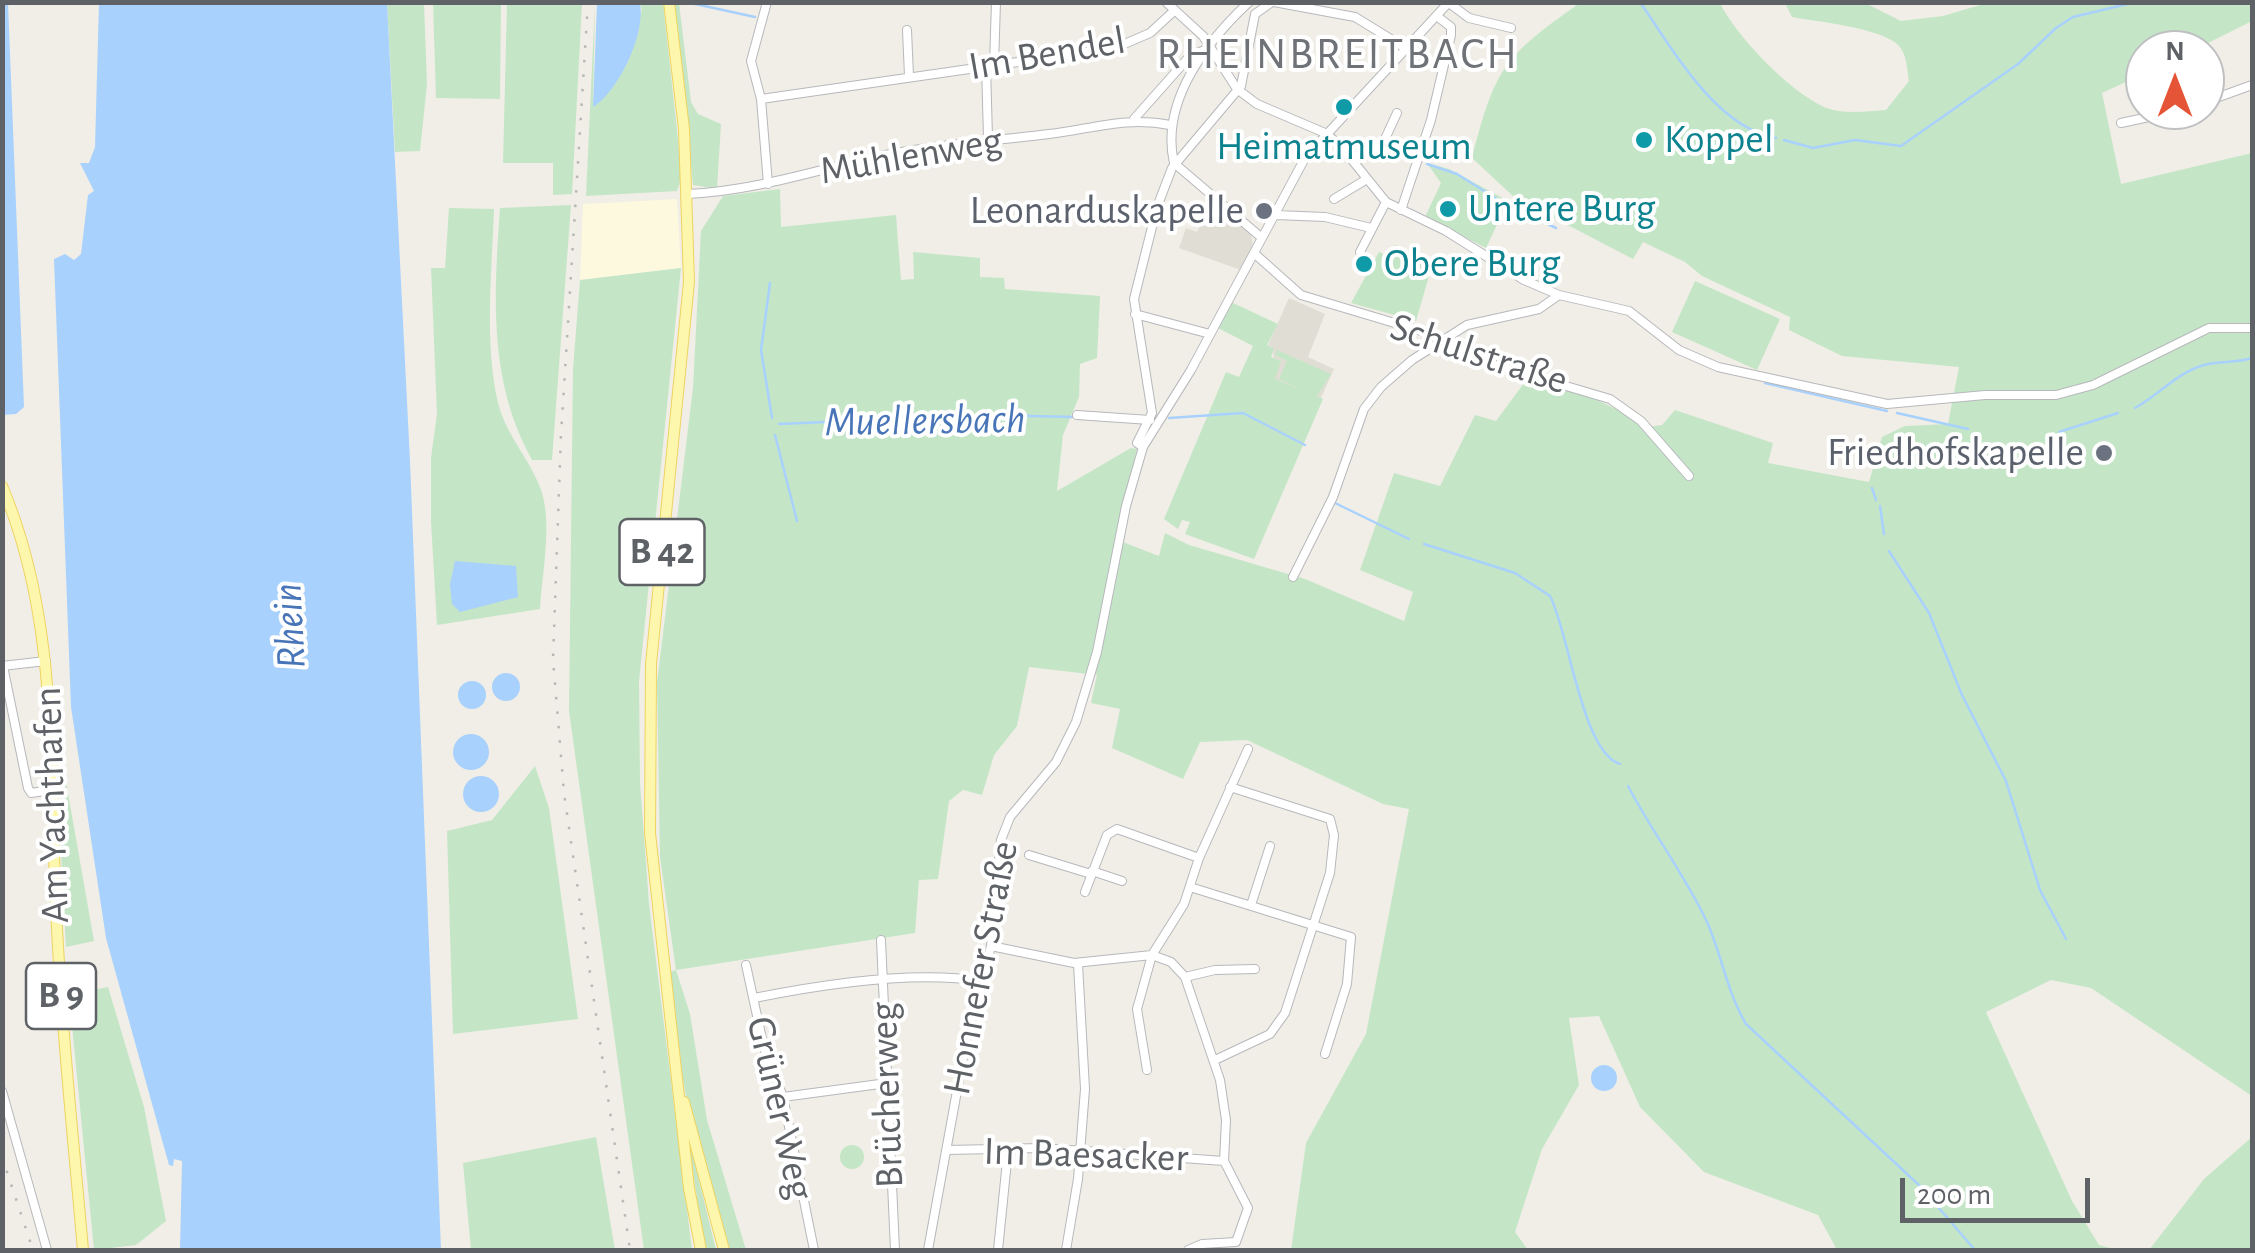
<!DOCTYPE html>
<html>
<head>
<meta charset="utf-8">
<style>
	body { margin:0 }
	#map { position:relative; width:2255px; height:1253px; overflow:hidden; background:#f0eee6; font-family:"Alegreya Sans",sans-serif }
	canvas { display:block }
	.frame { position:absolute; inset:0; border:5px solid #5e6166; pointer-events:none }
	.north { position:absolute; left:2125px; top:30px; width:100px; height:100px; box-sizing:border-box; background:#fff; border:2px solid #bfc0c2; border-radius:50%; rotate:0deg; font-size:28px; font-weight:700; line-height:40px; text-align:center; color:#5e6166 }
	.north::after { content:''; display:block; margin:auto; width:35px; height:45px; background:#e55437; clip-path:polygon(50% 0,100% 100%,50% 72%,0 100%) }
	.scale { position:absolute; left:1900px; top:1178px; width:190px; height:45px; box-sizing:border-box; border:5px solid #5e6166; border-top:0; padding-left:12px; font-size:30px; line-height:35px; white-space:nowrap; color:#5e6166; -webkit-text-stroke:8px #fff; paint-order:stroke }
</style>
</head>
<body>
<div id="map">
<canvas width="2255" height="1253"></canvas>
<div class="frame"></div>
<div class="north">N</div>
<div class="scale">200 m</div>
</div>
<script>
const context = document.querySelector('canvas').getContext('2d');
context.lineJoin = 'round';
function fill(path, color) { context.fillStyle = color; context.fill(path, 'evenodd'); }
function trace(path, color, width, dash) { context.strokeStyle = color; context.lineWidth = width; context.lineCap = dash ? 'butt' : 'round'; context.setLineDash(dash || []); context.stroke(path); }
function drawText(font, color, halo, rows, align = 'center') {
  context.font = font + ' "Alegreya Sans",sans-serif'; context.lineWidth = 8; context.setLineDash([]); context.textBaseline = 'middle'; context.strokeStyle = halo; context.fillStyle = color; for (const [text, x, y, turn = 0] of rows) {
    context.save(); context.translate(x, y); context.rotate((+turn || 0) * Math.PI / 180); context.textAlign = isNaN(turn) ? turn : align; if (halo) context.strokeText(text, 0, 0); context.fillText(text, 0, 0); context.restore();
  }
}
fill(new Path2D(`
	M677 199 681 268 580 280 583 204Z`), '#fdf9de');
fill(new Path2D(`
	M1212 202 1251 234 1253 246 1241 270 1179 248 1186 228 1197 232Z
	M1289 298 1325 314 1308 357 1334 369 1321 398 1274 379 1273 349 1268 345Z`), '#e0ded4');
fill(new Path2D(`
	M387 3H424L427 84 420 151 395 152Z
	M433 3H501L500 99 436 98Z
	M507 3H582L572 194 553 195V163H503Z
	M595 3 593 107 642 10 640 3H663L682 176 677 191 586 196Z
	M674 3H679L691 102 698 114 721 124 717 189 693 185Z
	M1580 3H1720C1736 36 1789 91 1824 107 1842 115 1868 111 1886 110L1909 81C1907 68 1907 52 1896 43 1874 27 1820 22 1792 17L1785 3H1865L1901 21 1943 16 1987 3H2252V21L2194 50H2145V73L2102 93 2121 184 2252 153V1096L2091 988 2051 980 1986 1012 2072 1201 2099 1245 2117 1250H1837L1818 1215 1704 1172 1640 1107 1599 1016 1569 1018 1579 1085 1542 1149 1515 1232 1528 1250H1291L1306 1143 1366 1034 1409 809 1383 804 1247 740 1200 742 1183 779 1112 748 1120 709 1091 703 1097 675 1029 667 1017 726 994 755 982 795 963 790 949 801 938 879 919 880 915 933 676 970 690 1014 707 1120 746 1250H729C696 1163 676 1065 670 972L676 970 660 857 657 683 693 388 701 231 723 196 780 189 781 227 896 215 901 280 914 279 913 252 980 258V277L1004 278 1005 289 1100 296 1097 358 1080 364 1079 397 1063 435 1057 491 1131 448 1137 449 1115 539 1159 556 1165 533 1189 545 1305 579 1404 621 1413 592 1360 570 1394 473 1440 486 1475 415 1496 421 1527 379C1572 387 1608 402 1646 427L1662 425 1675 410 1773 443 1768 463 1869 482 1882 437 1905 426 1948 424 1959 367 1842 356 1789 330 1790 317 1702 276 1685 262 1643 242 1633 259 1514 197 1472 158C1495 68 1504 56 1580 3Z
	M1427 163 1449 169 1508 201 1486 248 1425 217 1441 183Z
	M571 205 552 460H532C488 381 494 296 500 208Z
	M449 208 494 209C492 272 484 341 498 403 506 436 532 461 542 493 552 527 542 574 540 609L437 625 431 522V458L437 414 431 268H445Z
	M1395 245 1426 261 1421 273 1429 276 1416 321 1351 303 1379 252 1389 256Z
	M681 268 639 681 640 783 649 904 692 1250H644L569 711 573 369 580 280Z
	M1695 281 1780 319 1757 370 1672 332Z
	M1231 302 1278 324 1267 345 1274 349 1271 357 1281 361 1275 379 1302 390 1279 379 1287 361 1275 355 1277 350 1331 374 1317 396 1323 399 1254 559 1185 534 1190 522 1182 520 1178 529 1164 519 1226 372 1239 377 1253 346 1218 328Z
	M535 766 549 808 578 1019 453 1034 447 831 492 820Z
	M65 776 94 941 66 947 57 777Z
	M108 987 144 1107 166 1221 136 1245 94 1250 69 995Z
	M686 1127 716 1250H705Z
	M596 1137 615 1250H471L463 1163Z
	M2252 1137V1250H2149L2204 1179Z
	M840 1157a12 12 0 1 1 24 0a12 12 0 1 1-24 0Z`), '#c4e6c7');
fill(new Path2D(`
	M2 3H8L24 407 16 414 2 415Z
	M99 3H387L410 461 441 1250H180L182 1161 174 1159 173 1166 169 1165 106 938 71 707 54 259 65 254 74 260 81 254 88 195 94 191 80 163H89L95 147Z
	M597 3H640C646 33 619 91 593 107Z
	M455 561 516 566 518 597 460 612 452 604 450 584Z
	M492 687a14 14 0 1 1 28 0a14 14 0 1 1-28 0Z
	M458 695a14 14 0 1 1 28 0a14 14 0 1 1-28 0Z
	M453 752a18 18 0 1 1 36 0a18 18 0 1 1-36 0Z
	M463 794a18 18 0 1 1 36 0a18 18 0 1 1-36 0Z
	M1591 1078a13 13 0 1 1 26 0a13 13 0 1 1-26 0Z`), '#a9d1fd');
trace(new Path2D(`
	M686 2 755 17
	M1640 2C1672 48 1716 128 1776 138
	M1784 140 1813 148 1855 140 1901 146 2018 64 2056 28 2073 17 2136 2
	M1427 164 1457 174 1500 201 1556 228
	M770 283 761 350 772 418
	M1765 383 1887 411
	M2135 408C2159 395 2176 373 2204 365 2220 361 2237 363 2252 358
	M1897 413 1968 429
	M1169 418 1243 413 1305 445
	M779 424 990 415 1072 417
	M2059 432 2118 413
	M775 435 797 521
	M1872 488 1876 500
	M1335 503 1409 539
	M1880 506 1884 534
	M1424 544 1515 573 1550 596C1569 632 1582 753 1620 764
	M1889 551 1929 613 1962 695 2006 781 2040 890 2066 939
	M1628 786C1652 832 1685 875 1707 922 1722 956 1727 992 1746 1024L1920 1186 1975 1250`), '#a9d1fd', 2.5);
const minor = new Path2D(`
	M767 2 751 61 761 99 768 184
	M1166 2 1203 36 1237 89 1257 104 1325 133 1340 145 1386 202 1446 231 1524 280 1559 295 1629 311 1679 350 1718 367 1887 404 1985 395H2056L2093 385 2209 328H2252
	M1249 2C1206 42 1160 102 1174 163L1262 238
	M1274 2 1355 17 1407 49
	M1449 3 1469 18 1511 28
	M907 30 909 76
	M994 65 996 2
	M986 66 988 138
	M761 99 1115 48 1150 33 1175 10
	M2205 102 2252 85
	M1134 119 1189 57 1204 50
	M2121 123 2181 110
	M1351 157 1378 154 1397 113
	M688 194C753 191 813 171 875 157 933 145 991 141 1049 134 1092 129 1127 116 1170 125
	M1334 199 1367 179
	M1401 210 1431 120 1451 35V27L1438 17
	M1276 215 1325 217 1371 228
	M1360 252 1386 202
	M1255 254 1301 295 1438 336 1456 353 1471 358 1610 399 1641 421 1689 476
	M1135 314 1210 334
	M1077 415 1150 420
	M1143 447 1137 443 1152 413 1134 299 1157 207 1172 168 1241 86 1255 14 1272 2
	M1293 577 1333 497 1364 409 1381 387 1412 360 1467 325 1539 309 1559 295
	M2 666 46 661
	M3 666 28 788 31 793 51 790
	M1029 855 1091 874
	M1092 871 1122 881
	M1190 887 1351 937 1347 984 1325 1054
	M1085 892 1107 835 1117 829 1199 858
	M1251 905 1270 846
	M881 940 895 1250
	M991 946 1074 963 1152 955 1184 904 1199 858 1248 749
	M746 965 764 1048 783 1097 814 1250
	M1185 977 1215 970 1255 969
	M754 998C823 984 912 970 982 981
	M1215 1060 1270 1034 1285 1013 1330 873 1334 835 1330 819 1230 787
	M1147 1070 1137 1009 1152 955 1171 962 1185 977 1220 1080 1226 1120 1224 1161 1248 1208 1236 1242 1202 1244 1188 1250
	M2 1091 47 1250
	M783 1097 887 1083
	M947 1150 1042 1148 1224 1161
	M928 1250 967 1036 991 946 1001 840 1010 817 1056 762 1076 722 1097 652 1126 506 1143 447 1191 370 1305 158 1449 2
	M998 1250 1008 1151
	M1066 1250 1078 1179 1085 1089 1078 964`);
const major = new Path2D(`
	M669 2 684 129 689 282 651 664 650 833 689 1188 701 1250
	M2 486C59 620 49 765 56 907 61 1022 73 1136 83 1250
	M684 1102 724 1250`);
trace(minor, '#b7b8bc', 10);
trace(major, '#eed361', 12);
trace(minor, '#fff', 8);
trace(major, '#fdf7ae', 10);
trace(new Path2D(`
	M588 2 561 435 553 659 564 793 630 1250
	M2 1157 33 1250`), '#b6b7b7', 2.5, [2.5, 12]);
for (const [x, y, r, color] of [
	[1344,107,10,"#0f9aa8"],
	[1644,140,10,"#0f9aa8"],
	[1448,209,10,"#0f9aa8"],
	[1264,211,10,"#6b7280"],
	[1364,264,10,"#0f9aa8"],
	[2104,453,10,"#6b7280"]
]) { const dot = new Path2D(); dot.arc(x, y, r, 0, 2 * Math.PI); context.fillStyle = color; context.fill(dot); trace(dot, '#fff', 4); }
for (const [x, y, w] of [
	[662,552,85],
	[61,996,70]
]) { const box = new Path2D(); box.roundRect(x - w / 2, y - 33, w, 66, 8); context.fillStyle = '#fff'; context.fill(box); trace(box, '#5e6166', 2.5); }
drawText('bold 38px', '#5e6166', null, [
	["B 42",662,552],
	["B 9",61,996]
]);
drawText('40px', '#5e6166', '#fff', [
	["Im Bendel",1047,54,-10],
	["Mühlenweg",911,156,-10],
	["Schulstraße",1479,354,18],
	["Am Yachthafen",52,805,-92],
	["Honnefer Straße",981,968,-79],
	["Brücherweg",887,1095,-92],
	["Grüner Weg",780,1108,77],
	["Im Baesacker",1086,1155,2]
]);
drawText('40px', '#0d838f', '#fff', [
	["Koppel",1664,140],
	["Heimatmuseum",1344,147,"center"],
	["Untere Burg",1468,209],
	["Obere Burg",1384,264]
], 'left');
drawText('40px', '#5b616d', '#fff', [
	["Leonarduskapelle",1244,211],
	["Friedhofskapelle",2084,453]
], 'right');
drawText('italic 42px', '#4875b8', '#fff', [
	["Muellersbach",925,421,-1],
	["Rhein",290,626,-93]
]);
context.letterSpacing = '2.5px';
drawText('45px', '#6f7378', '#fff', [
	["RHEINBREITBACH",1338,54]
]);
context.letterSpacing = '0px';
</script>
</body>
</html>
